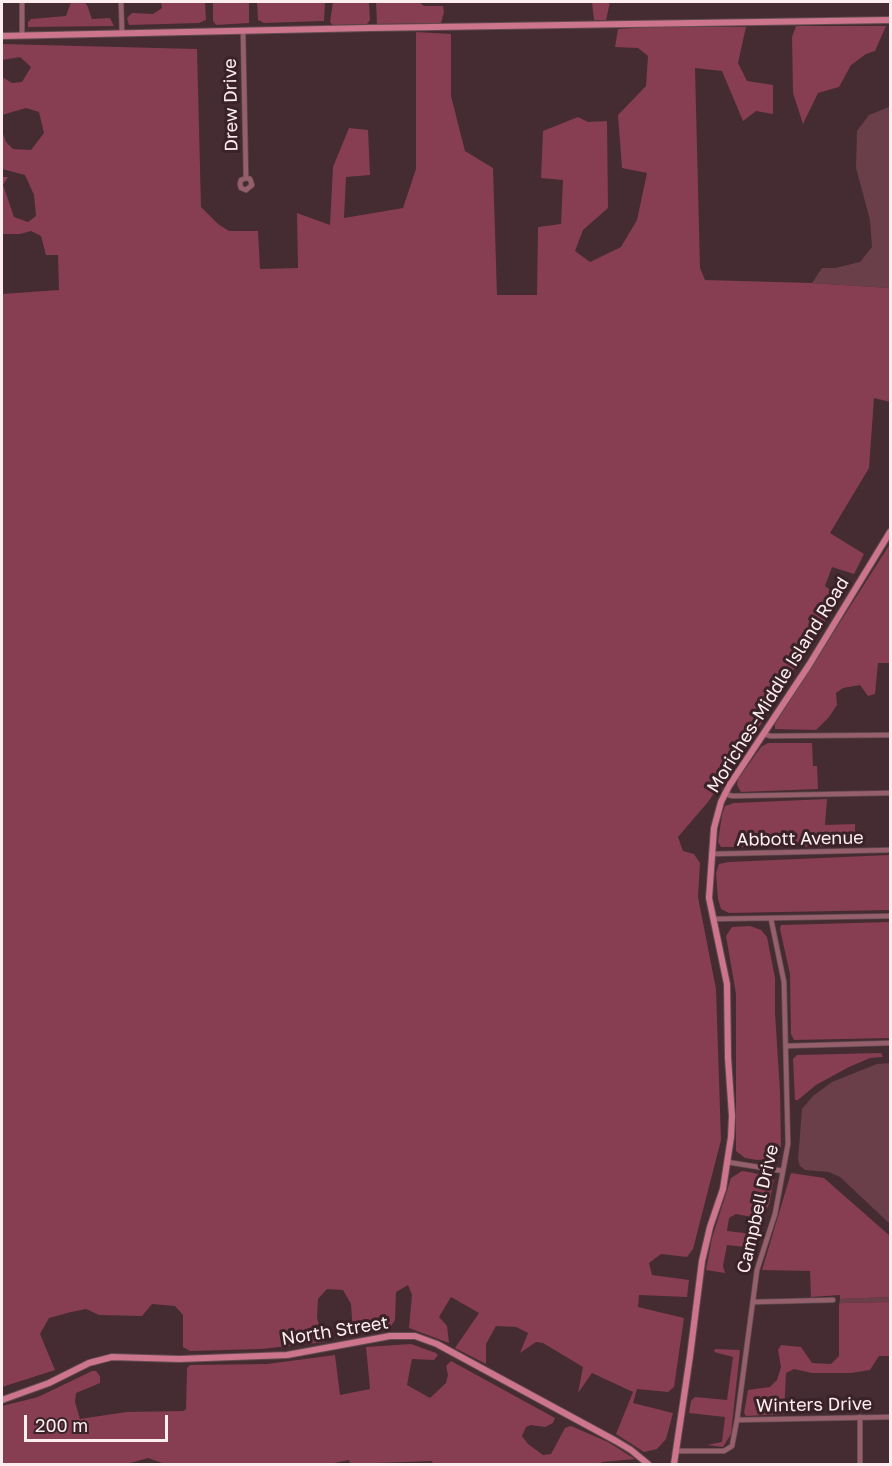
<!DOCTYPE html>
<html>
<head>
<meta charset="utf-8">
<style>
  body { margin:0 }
  #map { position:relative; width:892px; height:1466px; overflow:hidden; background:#442c32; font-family:"Golos Text",sans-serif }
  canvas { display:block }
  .frame { position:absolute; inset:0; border:3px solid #fdedf0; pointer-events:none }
  .scale { position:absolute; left:24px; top:1415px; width:144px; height:27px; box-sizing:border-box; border:3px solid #fdedf0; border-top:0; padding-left:8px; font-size:18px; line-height:21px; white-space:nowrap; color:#fdedf0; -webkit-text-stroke:4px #392228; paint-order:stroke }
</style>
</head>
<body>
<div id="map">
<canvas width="892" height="1466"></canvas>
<div class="frame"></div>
<div class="scale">200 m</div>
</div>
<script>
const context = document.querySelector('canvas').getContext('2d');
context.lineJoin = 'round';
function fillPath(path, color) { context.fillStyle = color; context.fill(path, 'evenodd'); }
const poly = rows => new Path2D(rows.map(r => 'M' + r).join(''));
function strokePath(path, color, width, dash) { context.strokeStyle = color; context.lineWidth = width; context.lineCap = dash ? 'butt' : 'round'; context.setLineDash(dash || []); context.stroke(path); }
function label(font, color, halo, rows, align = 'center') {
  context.font = font + ' "Golos Text",sans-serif'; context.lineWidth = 6; context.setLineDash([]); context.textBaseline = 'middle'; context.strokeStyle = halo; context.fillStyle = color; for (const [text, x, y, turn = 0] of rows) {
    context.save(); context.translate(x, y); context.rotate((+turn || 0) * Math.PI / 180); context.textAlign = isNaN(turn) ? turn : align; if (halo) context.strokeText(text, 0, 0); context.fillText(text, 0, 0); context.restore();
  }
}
fillPath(poly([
  [889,107,890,288,812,283,822,268,835,268,860,262,872,247,870,220,856,168,857,131,869,115],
  [890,1063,890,1224,840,1177,829,1172,805,1170,800,1166,798,1160,802,1109,813,1096,832,1082,877,1064],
  [890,1297,890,1302,842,1303,839,1305,840,1299]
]), '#6b3f4a');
fillPath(poly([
  [71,2,84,2,87,5,92,19,110,18,114,26,28,27,28,22,31,19,66,16],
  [161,2,205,2,206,20,199,23,129,25,127,18,132,13,153,14,162,8],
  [213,2,249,2,249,23,216,25,213,21],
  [257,2,325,2,324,21,264,23,258,20],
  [333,2,369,2,370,20,367,24,333,25,330,22],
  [376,2,419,2,424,6,443,6,444,12,441,23,377,24],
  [592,2,610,2,606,20,594,20],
  [796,26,886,26,875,51,866,54,851,65,839,87,818,93,803,124,793,93,792,37],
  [648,27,746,27,738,63,747,81,773,85,773,114,756,111,743,121,722,71,695,68,700,268,705,280,812,283,890,288,890,402,874,398,869,468,830,533,864,554,854,574,832,567,825,586,841,598,805,651,759,727,708,802,678,837,683,851,694,854,700,863,698,897,716,989,721,1140,693,1249,687,1257,661,1254,649,1263,652,1275,689,1280,687,1297,639,1295,638,1307,684,1318,674,1387,668,1392,637,1389,633,1403,673,1413,666,1439,657,1449,644,1452,616,1434,633,1392,592,1373,578,1393,583,1367,543,1343,536,1342,520,1353,528,1333,516,1327,496,1326,486,1344,486,1364,455,1348,479,1313,451,1297,439,1317,447,1326,449,1343,409,1328,412,1295,408,1285,396,1292,395,1320,389,1329,353,1333,351,1304,343,1290,327,1289,318,1299,317,1318,325,1342,261,1349,190,1351,183,1347,183,1315,175,1306,152,1304,142,1316,99,1315,86,1309,71,1312,49,1318,40,1334,55,1370,2,1387,2,294,59,290,58,255,46,255,41,236,31,231,20,234,3,234,2,231,2,177,8,177,3,185,14,217,28,222,36,216,34,195,25,175,2,169,2,131,6,142,13,149,31,150,44,133,39,112,26,108,2,115,2,77,12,83,22,82,31,67,20,57,2,60,2,44,197,49,201,207,218,224,229,231,258,231,260,269,298,268,297,213,330,225,333,167,349,128,368,130,370,175,346,177,344,218,403,208,416,169,416,32,451,34,451,96,465,151,493,168,497,295,537,295,538,227,561,224,563,180,541,178,543,131,578,117,588,122,607,121,608,208,583,230,575,251,590,262,621,247,637,220,647,173,622,168,618,115,646,86,648,56,638,48,615,47,618,29],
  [890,544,890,663,878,663,875,694,868,696,860,685,843,688,836,693,837,705,829,717,816,730,775,729,775,724],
  [768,743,812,743,813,766,817,766,818,789,741,792,737,785,738,779,761,747],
  [827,799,825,825,855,824,855,842,851,846,721,847,718,842,722,815,725,806,734,803],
  [890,855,890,910,729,913,721,909,718,899,716,873,719,864,728,862],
  [890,922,890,1038,794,1040,791,1034,790,974,780,929,781,925],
  [750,926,761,930,767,937,775,978,775,1013,780,1091,781,1146,779,1151,769,1159,757,1160,745,1158,736,1151,736,994,726,936,732,927],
  [881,1053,883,1057,870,1058,849,1067,816,1085,798,1100,795,1100,793,1059,797,1055],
  [742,1171,754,1173,774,1180,769,1204,762,1219,736,1214,729,1218,727,1231,761,1235,755,1248,727,1245,723,1266,725,1273,706,1270,712,1238,731,1178],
  [791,1173,824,1178,890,1236,890,1297,840,1299,840,1295,811,1297,810,1271,762,1270],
  [890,1302,890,1356,879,1356,870,1370,851,1373,812,1373,794,1369,786,1373,784,1414,746,1416,744,1413,748,1390,770,1387,777,1380,781,1367,778,1350,781,1345,801,1347,812,1363,831,1364,839,1356,839,1305,841,1303],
  [411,1344,436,1353,438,1355,434,1360,412,1359,407,1385,430,1398,446,1383,448,1375,446,1366,451,1361,555,1418,553,1423,545,1427,531,1425,526,1427,522,1436,528,1444,543,1455,551,1454,565,1428,571,1426,608,1442,635,1459,602,1462,601,1464,454,1463,453,1464,433,1464,432,1461,350,1464,349,1460,334,1463,333,1464,165,1464,148,1458,127,1464,2,1464,2,1406,38,1397,92,1371,96,1371,100,1376,100,1383,76,1393,75,1402,80,1419,126,1412,183,1411,186,1409,187,1368,190,1365,267,1364,335,1355,340,1395,370,1389,366,1347],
  [715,1349,740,1350,731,1434,723,1447,707,1445,722,1442,725,1417,689,1413,691,1401,695,1397,727,1400,733,1357,714,1352]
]), '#873d52');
const street = poly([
  [22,2,22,36],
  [121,2,122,33],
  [243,31,246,178,250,179,252,185,246,190,241,188,240,184,241,180,246,178],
  [763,734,771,736,890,735],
  [724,794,733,796,890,793],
  [711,854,890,850],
  [713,919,890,916],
  [786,1046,890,1043],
  [727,1162,783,1171],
  [753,1302,833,1300],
  [860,1417,860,1464],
  [737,1420,890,1417],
  [675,1451,724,1451,732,1446,737,1420,757,1270,775,1214,783,1171,788,1144,784,982,771,919]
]);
const secondary = poly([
  [2,36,369,28,890,20],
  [2,1400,49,1383,89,1363,112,1357,179,1359,287,1355,390,1336,415,1336,437,1344,616,1441,631,1450,648,1464],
  [674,1464,690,1356,702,1261,710,1227,723,1189,731,1137,732,1116,728,1058,727,984,709,898,714,828,721,802,729,786,809,665,890,532]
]);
strokePath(street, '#624b50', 6);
strokePath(secondary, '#624b50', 8);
strokePath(street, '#965f6c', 4.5);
strokePath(secondary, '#cc758c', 6);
label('18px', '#fdedf0', '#392228', [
  ["Drew Drive",231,105,-91],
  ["Moriches-Middle Island Road",778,685,-58],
  ["Abbott Avenue",800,839,-1],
  ["Campbell Drive",758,1209,-77],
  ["North Street",335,1331,-9],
  ["Winters Drive",814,1405,-1]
]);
</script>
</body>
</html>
